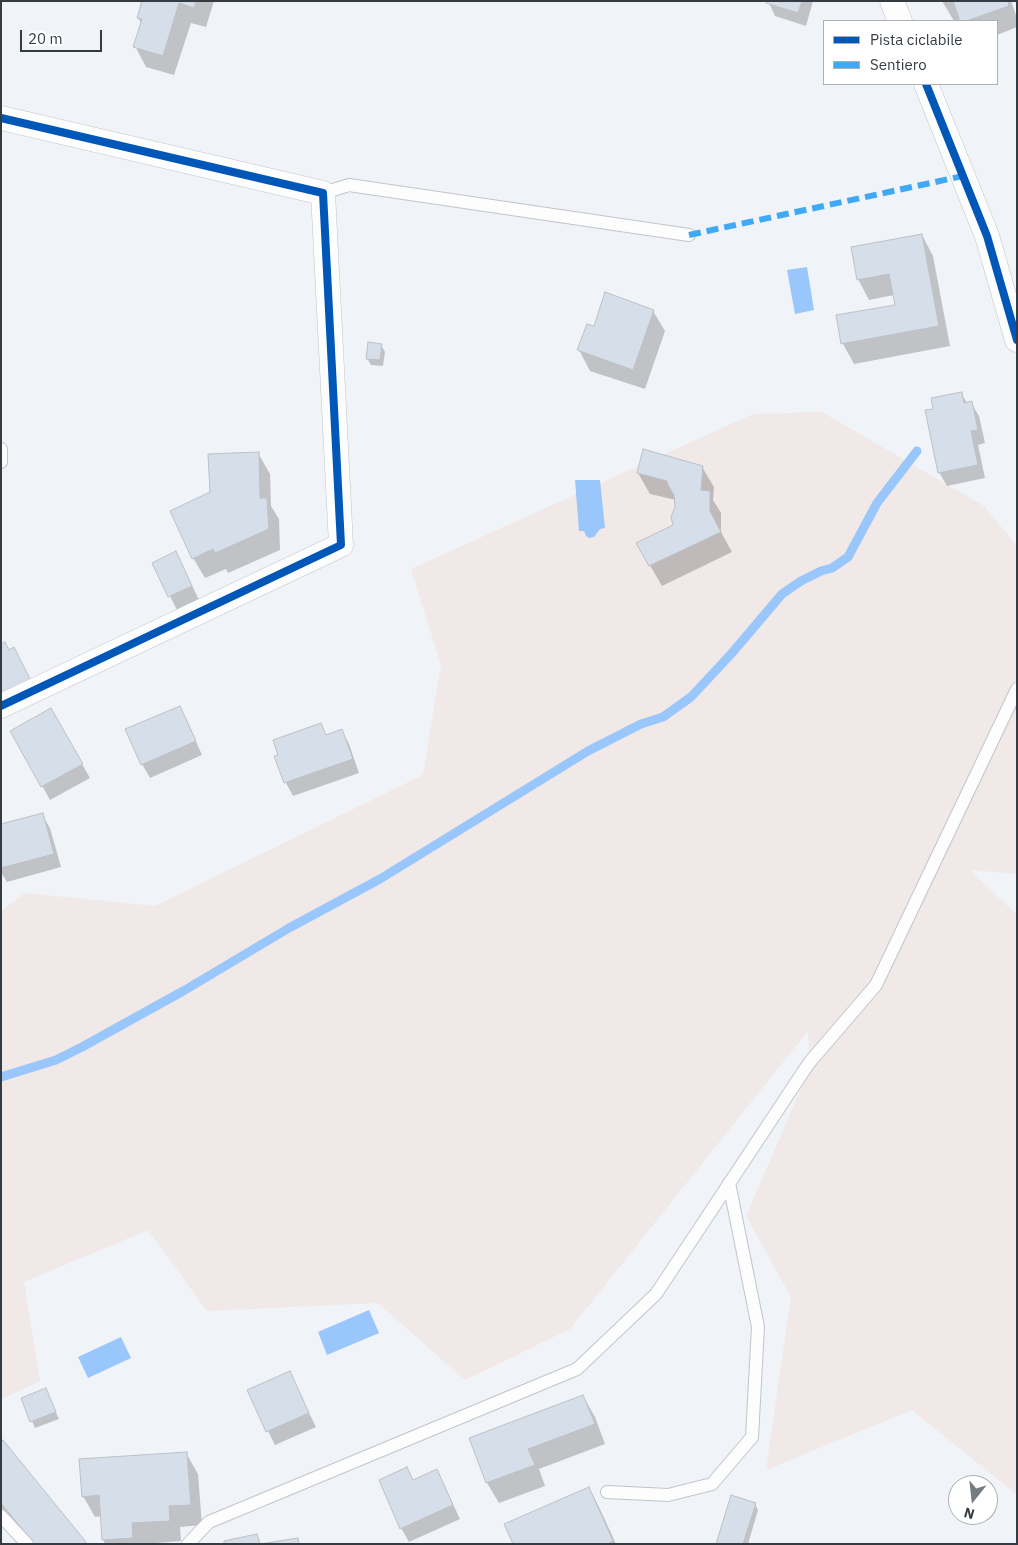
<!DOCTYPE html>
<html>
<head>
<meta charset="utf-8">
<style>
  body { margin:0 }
  #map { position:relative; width:1018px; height:1545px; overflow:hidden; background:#f0f3f8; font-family:"IBM Plex Sans",sans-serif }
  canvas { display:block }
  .frame { position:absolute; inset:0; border:2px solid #343b43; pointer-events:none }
  .legend { position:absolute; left:823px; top:20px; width:175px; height:65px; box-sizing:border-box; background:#fff; border:1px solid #aeb1b4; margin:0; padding:6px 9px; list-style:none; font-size:15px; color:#343b43 }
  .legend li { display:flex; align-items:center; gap:10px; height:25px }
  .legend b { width:25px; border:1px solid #aeb1b4 }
  .north { position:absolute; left:948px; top:1475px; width:50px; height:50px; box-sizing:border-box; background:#fff; border:1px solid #aeb1b4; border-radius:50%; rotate:196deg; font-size:14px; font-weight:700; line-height:20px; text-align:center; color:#343b43 }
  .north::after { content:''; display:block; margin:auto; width:18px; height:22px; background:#767b82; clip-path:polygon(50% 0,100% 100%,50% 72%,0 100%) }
  .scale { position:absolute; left:20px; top:30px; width:82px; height:22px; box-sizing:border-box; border:2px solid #343b43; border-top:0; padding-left:6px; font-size:15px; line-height:18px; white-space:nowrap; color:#343b43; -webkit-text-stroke:4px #fff; paint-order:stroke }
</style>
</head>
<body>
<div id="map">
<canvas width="1018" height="1545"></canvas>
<div class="frame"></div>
<ul class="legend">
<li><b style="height:6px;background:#0057b8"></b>Pista ciclabile</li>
<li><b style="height:6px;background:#3fa9f5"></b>Sentiero</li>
</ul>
<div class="north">N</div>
<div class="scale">20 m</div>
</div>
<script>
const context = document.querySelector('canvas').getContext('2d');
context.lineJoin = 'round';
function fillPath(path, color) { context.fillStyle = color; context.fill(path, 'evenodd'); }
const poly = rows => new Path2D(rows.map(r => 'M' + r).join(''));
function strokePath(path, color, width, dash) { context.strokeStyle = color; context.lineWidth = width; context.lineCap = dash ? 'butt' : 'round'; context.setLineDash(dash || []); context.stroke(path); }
fillPath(poly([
  [822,412,984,506,1017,546,1017,874,970,870,1017,915,1017,1495,912,1410,766,1470,791,1297,746,1216,810,1068,808,1031,570,1329,465,1380,378,1303,207,1311,148,1230,24,1282,40,1381,1,1400,1,911,25,893,155,906,423,775,441,665,411,569,753,414]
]), '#f1e8e8');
fillPath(poly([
  [807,267,814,310,795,314,787,270],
  [575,480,600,480,605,528,600,529,594,537,589,538,586,536,584,531,579,531],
  [369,1310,379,1333,327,1355,318,1332],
  [121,1337,131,1358,88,1378,78,1357]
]), '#99c7fc');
fillPath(poly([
  [140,1,214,1,206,27,191,23,174,75,146,67,135,46,142,24,138,18,141,4],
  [768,1,813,1,806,26,775,16],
  [942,1,1011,1,1017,18,1017,27,997,35,997,21,961,21,960,19,954,21],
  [922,235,933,256,950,346,854,364,843,344,837,316,897,306,894,295,869,300,858,279],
  [653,311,665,331,645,389,590,371,579,350],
  [381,345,385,352,383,366,371,365,367,358],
  [961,393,967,403,971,403,979,416,985,443,978,445,985,478,947,486,939,472,934,410],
  [258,453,270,474,271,506,279,519,280,550,228,573,226,569,205,578,193,558,211,493],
  [702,467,714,487,713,500,721,513,721,532,732,552,662,586,637,543,674,525,676,500,650,494,638,473],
  [153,563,183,567,199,600,177,610],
  [180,707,187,721,202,755,150,778,142,764],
  [51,710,90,778,50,800,12,731],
  [321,725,327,736,342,731,349,744,359,773,293,796,286,783,276,757],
  [42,815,50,828,61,867,7,882,1,872,1,826],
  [289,1372,316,1427,275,1445,248,1391],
  [46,1390,59,1419,35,1428,22,1399],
  [583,1396,595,1417,605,1444,539,1469,545,1486,499,1503,487,1483,471,1438],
  [3,1442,85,1544,31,1544,1,1507,1,1443],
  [186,1453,198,1474,202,1525,180,1527,181,1541,143,1544,105,1544,103,1539,101,1516,95,1517,83,1496],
  [407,1469,413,1481,437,1470,460,1519,409,1542,401,1528],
  [589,1488,600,1509,616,1544,514,1544],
  [755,1504,758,1510,748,1544,718,1544]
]), '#0003');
strokePath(poly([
  [1,1077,56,1060,82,1047,185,990,289,928,380,879,588,751,641,724,663,717,691,697,732,653,782,594,801,581,821,571,832,568,848,557,877,503,917,451]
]), '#99c7fc', 9);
const building = poly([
  [142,1,196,1,194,8,179,3,163,56,133,47,142,19,137,18,142,1],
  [767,1,802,1,798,13,766,3,767,1],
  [953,1,1008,1,1009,6,966,21,960,21,953,1],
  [922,234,939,326,841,344,836,315,895,305,889,274,857,280,851,247,922,234],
  [605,292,654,310,633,370,577,350,587,324,594,326,605,292],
  [368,342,382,344,380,360,366,359,368,342],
  [962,392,964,403,972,401,978,430,971,431,978,465,938,473,925,410,933,409,931,398,962,392],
  [643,449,703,466,701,490,710,491,710,511,721,532,649,566,636,543,673,525,671,517,675,507,674,495,668,485,667,481,637,473,643,449],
  [259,452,260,498,267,498,269,529,215,553,213,549,192,559,170,511,210,492,208,454,259,452],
  [176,551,192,586,168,597,152,563,176,551],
  [5,642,9,650,14,647,33,685,1,696,1,644,5,642],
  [180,706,196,741,141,765,125,729,180,706],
  [51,708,83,764,41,787,10,731,51,708],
  [321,723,326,735,342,729,353,759,284,783,274,756,278,755,273,740,321,723],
  [43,813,54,854,1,868,1,824,43,813],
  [290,1371,309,1413,266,1432,247,1390,290,1371],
  [46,1388,56,1412,30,1422,21,1398,46,1388],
  [583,1395,595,1424,528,1449,535,1465,486,1483,469,1438,583,1395],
  [3,1440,86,1542,83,1544,34,1544,1,1503,1,1442,3,1440],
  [187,1452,191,1505,169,1506,170,1521,132,1523,133,1538,102,1540,99,1495,82,1497,79,1459,187,1452],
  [407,1467,413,1480,437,1469,453,1505,400,1529,379,1480,407,1467],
  [589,1487,613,1541,607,1544,513,1544,504,1524,589,1487],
  [731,1495,756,1503,743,1544,716,1544,731,1495],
  [257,1534,260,1544,224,1544,224,1541,257,1534],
  [298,1538,299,1544,260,1544,298,1538]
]);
fillPath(building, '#d6dfe9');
strokePath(building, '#bcc0c6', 1);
const service = poly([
  [323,193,349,185,689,235],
  [1,449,1,462],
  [607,1492,668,1495,712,1484,752,1437,758,1327,729,1183],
  [1,1516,27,1544],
  [188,1544,209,1522,577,1369,656,1294,809,1063,876,985,1017,689]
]);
const minor = poly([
  [892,1,900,21],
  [926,84,987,236,1017,340],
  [1,118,323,193,341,545,1,706]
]);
strokePath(service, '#c1c5cb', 14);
strokePath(minor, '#c1c5cb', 25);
strokePath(service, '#fdfdfe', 12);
strokePath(minor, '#fdfdfe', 24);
strokePath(poly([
  [689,235,963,176]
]), '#3fa9f5', 6, [12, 6]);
strokePath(poly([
  [926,84,987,236,1017,340],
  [1,118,323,193,341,545,1,706]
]), '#0057b8', 8);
</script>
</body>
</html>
